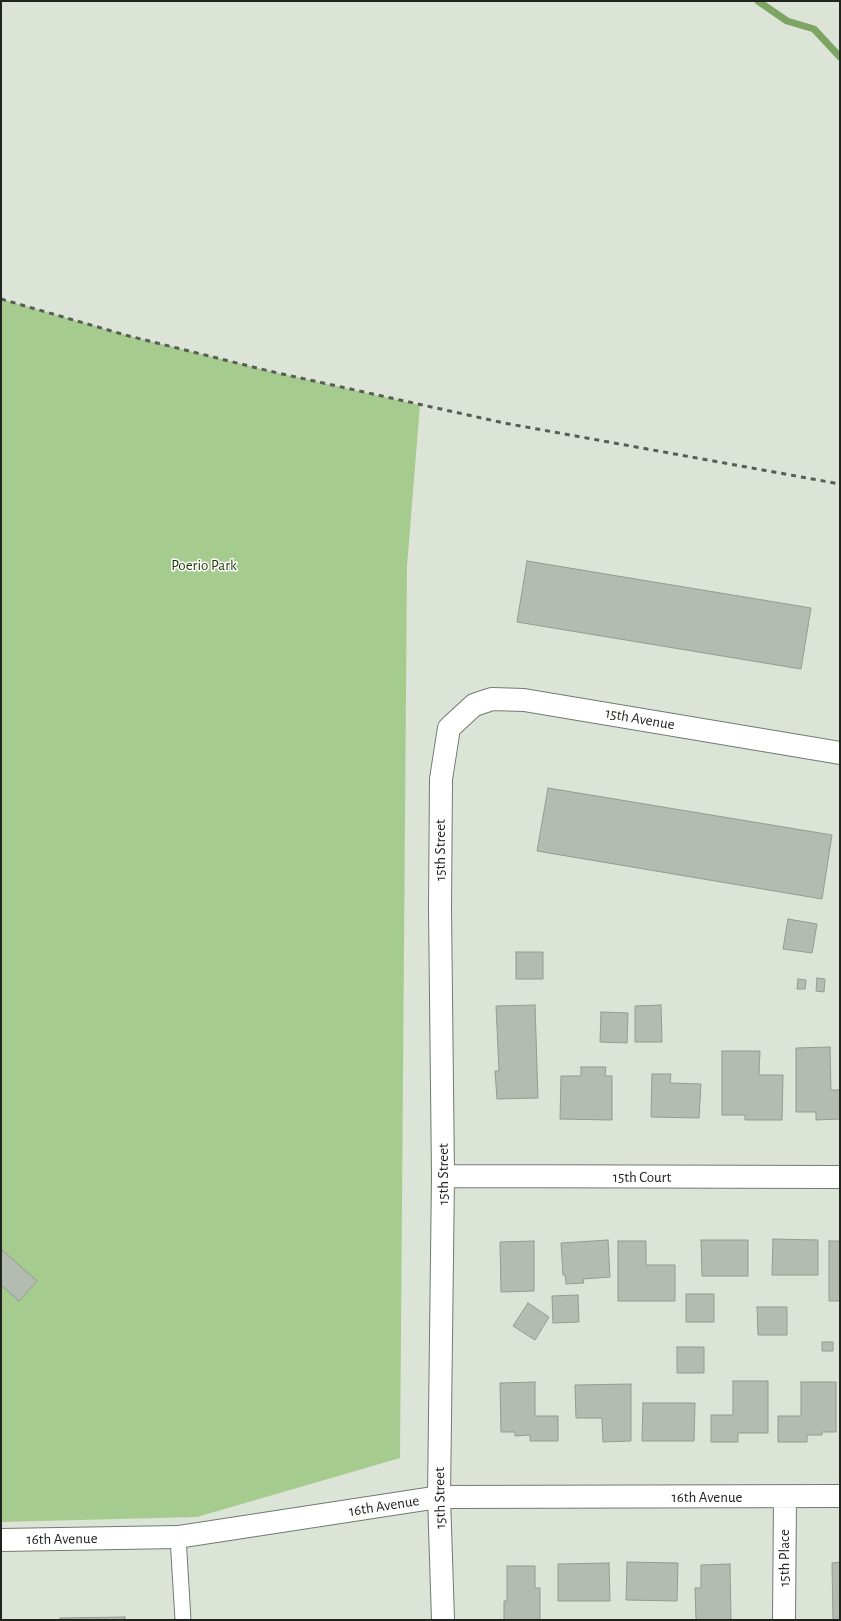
<!DOCTYPE html>
<html>
<head>
<meta charset="utf-8">
<style>
  body { margin:0 }
  #map { position:relative; width:841px; height:1621px; overflow:hidden; background:#dce4d8; font-family:"Alegreya Sans",sans-serif }
  canvas { display:block }
  .frame { position:absolute; inset:0; border:2px solid #21231f; pointer-events:none }
</style>
</head>
<body>
<div id="map">
<canvas width="841" height="1621"></canvas>
<div class="frame"></div>
</div>
<script>
const context = document.querySelector('canvas').getContext('2d');
context.lineJoin = 'round';
function fillPath(path, color) { context.fillStyle = color; context.fill(path, 'evenodd'); }
const poly = rows => new Path2D(rows.map(r => 'M' + r).join(''));
function strokePath(path, color, width, dash) { context.strokeStyle = color; context.lineWidth = width; context.lineCap = dash ? 'butt' : 'round'; context.setLineDash(dash || []); context.stroke(path); }
function label(font, color, halo, rows, align = 'center') {
  context.font = font + ' "Alegreya Sans",sans-serif'; context.lineWidth = 3; context.setLineDash([]); context.textBaseline = 'middle'; context.strokeStyle = halo; context.fillStyle = color; for (const [text, x, y, turn = 0] of rows) {
    context.save(); context.translate(x, y); context.rotate((+turn || 0) * Math.PI / 180); context.textAlign = isNaN(turn) ? turn : align; if (halo) context.strokeText(text, 0, 0); context.fillText(text, 0, 0); context.restore();
  }
}
fillPath(poly([
  [1,299,129,336,269,371,420,405,407,566,400,1458,197,1517,1,1522]
]), '#a6cb8e');
strokePath(poly([
  [758,1,787,21,814,29,840,57]
]), '#7da462', 7);
const building = poly([
  [527,561,811,608,801,669,517,622,527,561],
  [548,788,832,835,822,899,537,851,548,788],
  [788,919,817,924,812,953,783,949,788,919],
  [516,952,543,952,543,979,516,979,516,952],
  [817,978,825,979,824,992,816,991,817,978],
  [798,979,806,980,805,989,797,989,798,979],
  [535,1005,538,1098,497,1099,495,1071,499,1071,496,1006,535,1005],
  [661,1005,662,1042,635,1042,635,1006,661,1005],
  [601,1012,628,1013,627,1043,600,1042,601,1012],
  [830,1047,831,1090,840,1090,840,1119,816,1120,816,1112,796,1112,796,1048,830,1047],
  [722,1051,760,1051,759,1075,783,1075,782,1120,745,1120,745,1115,722,1115,722,1051],
  [581,1067,606,1067,605,1076,612,1076,612,1120,560,1119,561,1076,581,1076,581,1067],
  [652,1074,671,1074,670,1083,701,1084,699,1118,651,1117,652,1074],
  [773,1239,818,1240,818,1275,772,1275,773,1239],
  [608,1240,610,1277,583,1279,584,1283,566,1284,565,1275,563,1275,561,1243,608,1240],
  [701,1240,748,1240,748,1276,702,1276,701,1240],
  [534,1241,534,1291,501,1292,500,1242,534,1241],
  [618,1241,646,1241,646,1265,675,1265,675,1301,618,1301,618,1241],
  [829,1241,840,1241,840,1301,829,1301,829,1241],
  [1,1249,37,1281,19,1301,1,1285,1,1249],
  [686,1294,714,1294,714,1322,686,1322,686,1294],
  [578,1295,579,1322,553,1323,552,1296,578,1295],
  [528,1303,549,1317,535,1340,513,1326,528,1303],
  [757,1307,787,1307,787,1335,758,1335,757,1307],
  [822,1342,833,1342,833,1351,822,1351,822,1342],
  [677,1347,704,1347,704,1373,677,1373,677,1347],
  [733,1381,768,1381,768,1433,738,1433,738,1442,711,1442,711,1415,733,1415,733,1381],
  [535,1382,535,1416,558,1416,558,1441,530,1441,530,1435,515,1436,515,1432,501,1432,500,1383,535,1382],
  [801,1382,836,1382,836,1432,822,1432,822,1435,807,1435,807,1442,778,1442,778,1416,801,1416,801,1382],
  [631,1384,631,1441,603,1442,602,1418,576,1418,575,1385,631,1384],
  [643,1403,695,1403,694,1441,642,1441,643,1403],
  [627,1562,678,1563,677,1601,626,1600,627,1562],
  [840,1562,840,1620,833,1620,832,1563,840,1562],
  [609,1563,610,1601,558,1601,558,1564,609,1563],
  [730,1564,731,1620,696,1620,695,1588,701,1588,701,1565,730,1564],
  [507,1566,535,1566,535,1588,540,1588,540,1620,504,1620,504,1601,507,1601,507,1566],
  [125,1617,125,1620,60,1620,60,1618,125,1617]
]);
fillPath(building, '#b4bbb0');
strokePath(building, '#949b90', 1);
const service = poly([
  [178,1537,183,1620]
]);
const minor = poly([
  [443,1176,840,1177],
  [1,1540,178,1537,439,1497,840,1496],
  [443,1620,439,1497,443,1176,440,908,441,779,449,728,474,705,492,699,524,700,840,753],
  [784,1620,785,1497]
]);
strokePath(service, '#737a6f', 17);
strokePath(minor, '#737a6f', 24);
strokePath(service, '#fff', 15);
strokePath(minor, '#fff', 22);
strokePath(poly([
  [1,299,129,336,269,371,504,423,840,484]
]), '#585c55', 3, [5, 5]);
label('15px', '#1d3705', '#fff', [
  ["Poerio Park",204,565]
]);
label('15px', '#21231f', '#fff', [
  ["15th Avenue",640,719,10],
  ["15th Street",440,850,-90],
  ["15th Street",443,1174,-90],
  ["15th Court",642,1177],
  ["16th Avenue",707,1497],
  ["15th Street",440,1498,-91],
  ["16th Avenue",384,1506,-9],
  ["16th Avenue",62,1539,-1],
  ["15th Place",784,1558,-90]
]);
</script>
</body>
</html>
